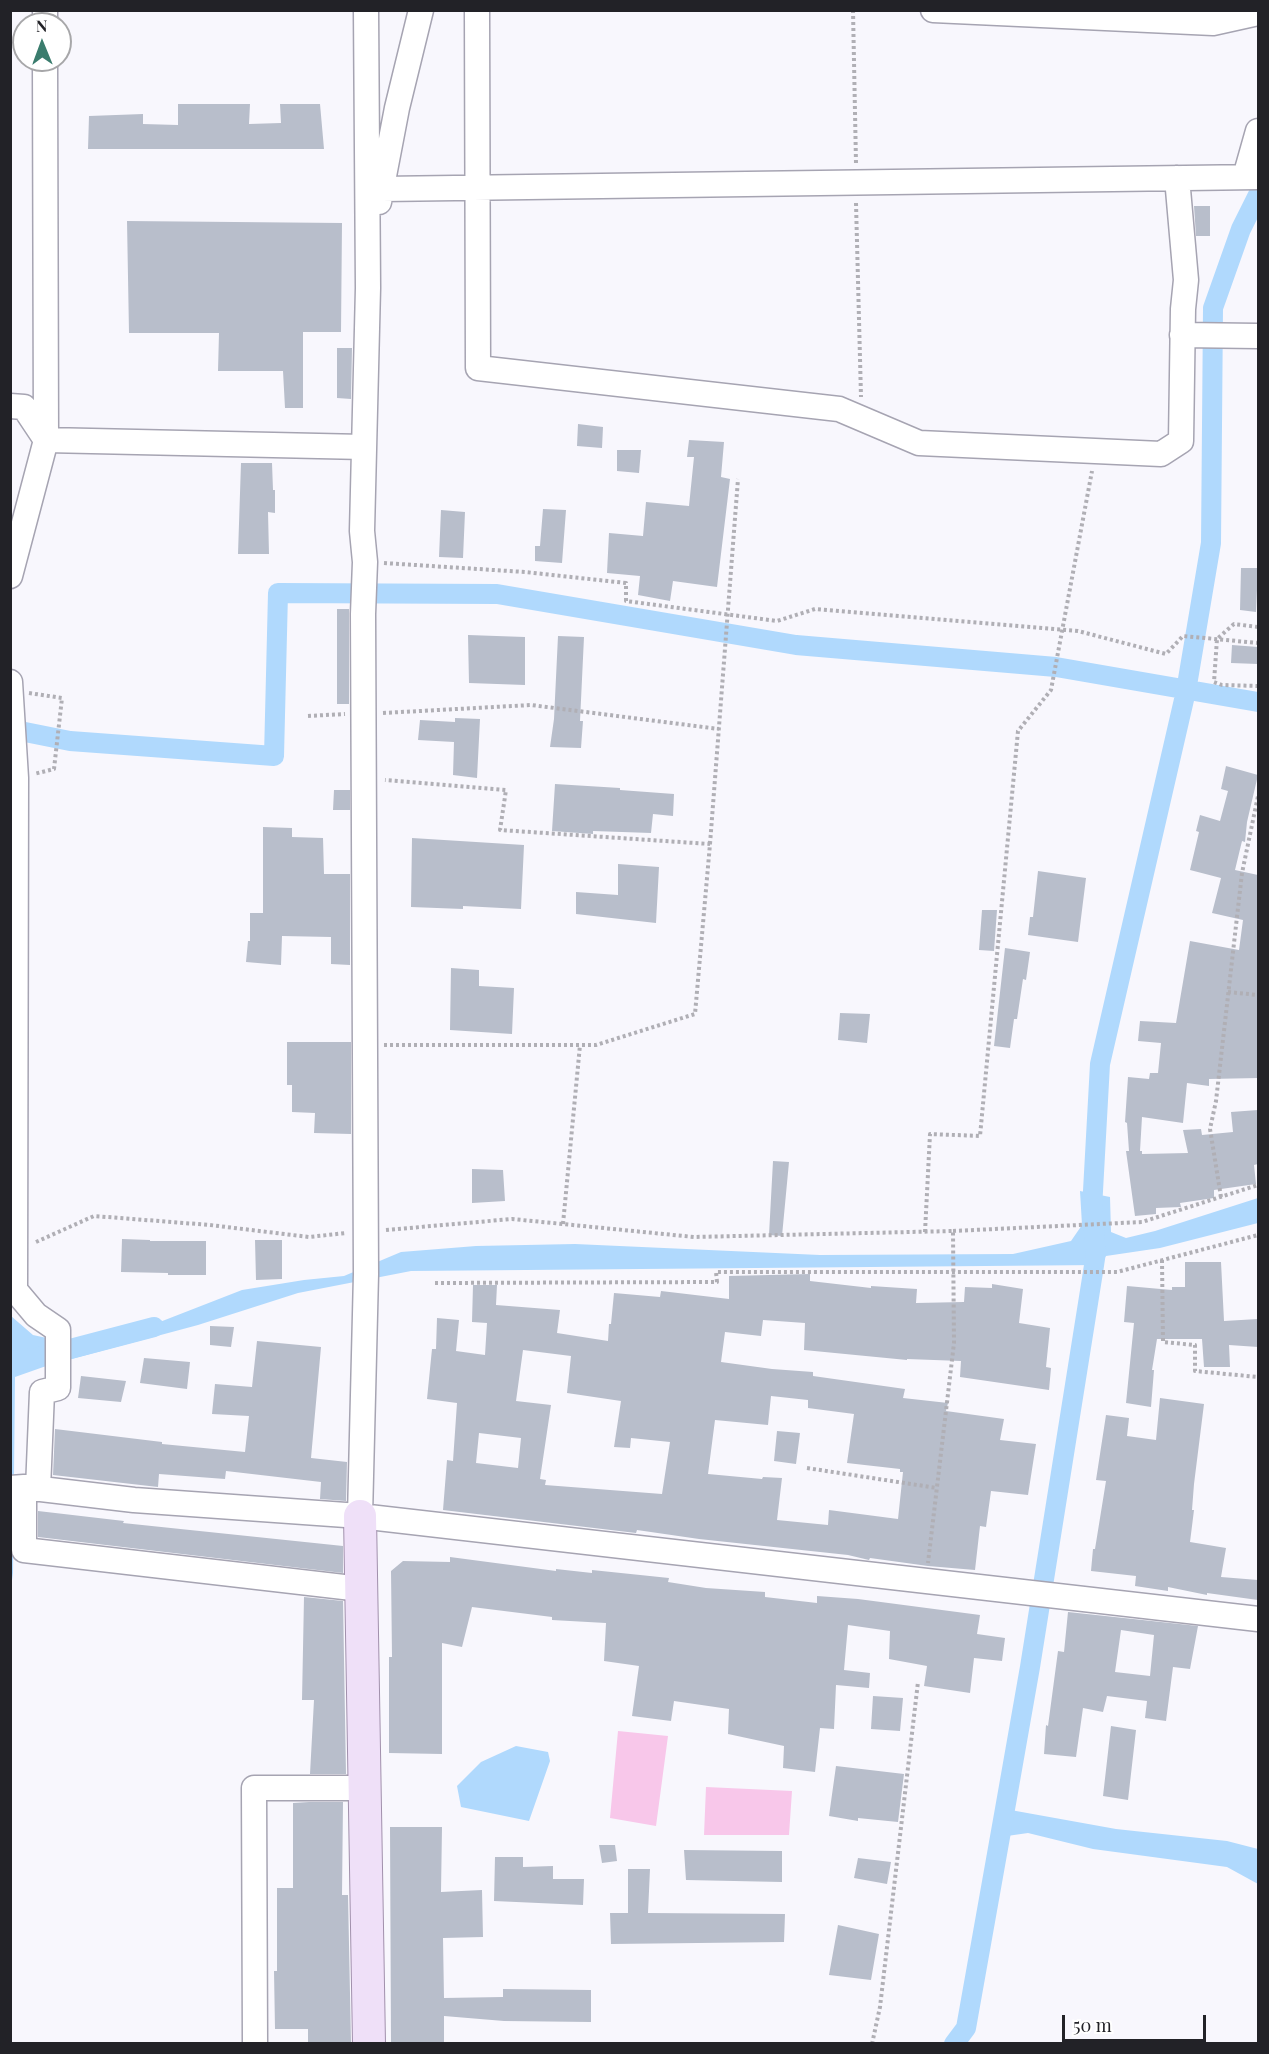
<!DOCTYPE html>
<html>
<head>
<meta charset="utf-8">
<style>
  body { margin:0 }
  #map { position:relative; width:1269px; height:2054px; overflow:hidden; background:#f8f7fd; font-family:"Playfair Display",serif }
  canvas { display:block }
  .frame { position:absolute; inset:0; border:12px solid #222227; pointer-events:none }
  .north { position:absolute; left:12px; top:12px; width:60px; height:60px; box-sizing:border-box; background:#fff; border:2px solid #a7a7a9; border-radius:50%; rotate:359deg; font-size:16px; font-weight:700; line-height:24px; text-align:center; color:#222227 }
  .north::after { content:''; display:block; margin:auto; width:21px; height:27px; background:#3a7c6d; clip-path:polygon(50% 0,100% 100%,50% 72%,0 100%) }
  .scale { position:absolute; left:1062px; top:2015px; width:144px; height:27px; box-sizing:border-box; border:3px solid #222227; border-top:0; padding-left:8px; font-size:18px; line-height:21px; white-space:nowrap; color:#222227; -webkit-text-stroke:4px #fff; paint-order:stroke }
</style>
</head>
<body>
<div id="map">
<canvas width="1269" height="2054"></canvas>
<div class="frame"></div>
<div class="north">N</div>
<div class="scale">50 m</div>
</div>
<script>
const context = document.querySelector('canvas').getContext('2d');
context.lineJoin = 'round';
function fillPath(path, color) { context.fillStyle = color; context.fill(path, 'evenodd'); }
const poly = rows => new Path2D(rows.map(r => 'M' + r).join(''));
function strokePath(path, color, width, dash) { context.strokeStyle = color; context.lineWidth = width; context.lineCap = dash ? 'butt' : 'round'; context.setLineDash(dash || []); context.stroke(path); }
fillPath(poly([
  [618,1731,668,1736,656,1826,610,1818],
  [706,1787,792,1791,789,1835,704,1835]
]), '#f8c7ea');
fillPath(poly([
  [1080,1191,1110,1197,1111,1232,1126,1238,1155,1231,1258,1198,1258,1223,1160,1248,1106,1256,1100,1265,411,1271,298,1293,198,1325,49,1365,15,1377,13,1573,11,1588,11,1316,33,1335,93,1348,242,1290,304,1280,344,1276,401,1252,476,1246,575,1244,820,1255,1013,1254,1071,1241,1082,1225],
  [516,1746,548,1752,550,1761,529,1821,461,1807,457,1786,481,1762],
  [1005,1809,1116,1829,1227,1841,1258,1849,1258,1884,1227,1867,1093,1849,1028,1833,1000,1837]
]), '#b0d9fd');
strokePath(poly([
  [10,729,70,741,274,756,278,593,497,594,796,645,1056,667,1258,702],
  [10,1361,36,1358,154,1327],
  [954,2044,966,2028,1005,1809,1030,1667,1093,1272,1096,1252,1092,1209,1100,1064,1186,691,1211,543,1213,308,1241,229,1258,195]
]), '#b0d9fd', 20);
fillPath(poly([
  [178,104,250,104,249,124,281,123,280,104,320,104,324,149,88,149,89,116,143,114,143,124,178,125],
  [1194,206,1210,206,1210,236,1196,236],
  [127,221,342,223,341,332,303,332,303,408,285,408,283,371,218,371,219,333,129,333],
  [337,348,352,348,351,399,337,398],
  [578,424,603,427,602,448,577,446],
  [689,440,724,442,721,477,730,479,717,587,673,581,670,601,638,595,640,576,607,573,609,533,643,536,646,502,689,506,694,457,687,457],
  [617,450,641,450,639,473,617,471],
  [241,463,272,463,273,490,275,490,275,513,268,512,269,554,238,554],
  [543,509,566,510,562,563,535,561,535,546,540,546],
  [441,510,465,512,463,558,439,557],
  [1241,568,1258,568,1256,612,1240,610],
  [337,609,349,609,349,704,337,704],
  [468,635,525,637,525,685,469,683],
  [558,636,584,637,580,721,583,721,581,748,550,747,554,719],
  [1232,645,1258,647,1258,664,1231,663],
  [455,718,480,719,477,778,453,775,454,742,418,740,420,720,455,722],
  [1226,766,1258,775,1247,822,1245,842,1242,841,1235,870,1258,875,1258,1078,1209,1079,1209,1086,1187,1083,1183,1123,1142,1117,1140,1151,1142,1151,1142,1154,1188,1153,1183,1130,1201,1129,1202,1135,1233,1132,1231,1112,1258,1110,1258,1164,1254,1165,1256,1184,1214,1190,1214,1198,1180,1203,1181,1207,1156,1208,1156,1214,1135,1216,1126,1151,1129,1151,1127,1123,1125,1122,1128,1077,1149,1079,1150,1073,1158,1073,1161,1043,1138,1041,1140,1021,1176,1023,1190,941,1239,950,1243,920,1212,913,1221,878,1190,870,1199,832,1196,831,1200,815,1220,821,1228,791,1221,789],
  [555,784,620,788,620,790,674,794,673,816,653,814,651,833,593,831,593,834,552,831],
  [334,790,350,790,350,810,333,810],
  [263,827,292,828,292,837,323,838,324,874,350,874,350,965,331,964,331,937,282,936,281,965,246,962,248,941,250,941,250,913,263,913],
  [412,838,524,845,521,909,463,906,463,909,411,907],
  [618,864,659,867,656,923,576,914,576,892,618,895],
  [1038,871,1086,878,1078,942,1028,935,1030,917,1033,917],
  [982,910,997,910,994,951,979,950],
  [1005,948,1030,952,1026,980,1023,979,1017,1019,1014,1019,1010,1048,994,1046],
  [451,968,479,970,479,986,514,988,512,1034,450,1030],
  [840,1013,870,1014,867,1043,838,1040],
  [287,1042,351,1042,351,1134,314,1133,315,1113,292,1112,292,1085,287,1085],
  [773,1161,789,1162,782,1236,769,1235],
  [472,1169,503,1170,505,1201,472,1203],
  [122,1239,150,1240,150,1241,206,1241,206,1275,168,1275,168,1273,121,1272],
  [255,1240,282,1240,282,1279,256,1280],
  [1185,1262,1221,1262,1224,1321,1258,1319,1258,1347,1229,1345,1230,1367,1204,1367,1202,1339,1157,1339,1152,1370,1154,1370,1151,1407,1126,1403,1134,1323,1124,1322,1127,1286,1172,1290,1172,1287,1185,1287],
  [810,1274,810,1281,871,1288,871,1286,917,1289,916,1303,964,1302,965,1287,992,1288,992,1284,1023,1289,1019,1323,1050,1328,1046,1367,1051,1368,1049,1390,960,1377,961,1361,907,1359,907,1360,804,1350,805,1323,763,1320,761,1336,725,1332,721,1362,772,1369,813,1372,813,1376,905,1389,903,1398,948,1403,946,1411,1004,1419,1000,1440,1036,1444,1028,1495,991,1491,986,1527,980,1526,975,1570,928,1566,870,1558,869,1560,848,1555,699,1539,637,1530,636,1533,443,1510,447,1460,453,1461,457,1403,427,1399,432,1349,436,1349,437,1318,459,1320,456,1351,485,1355,487,1323,472,1322,473,1285,497,1285,496,1305,560,1310,557,1333,608,1341,609,1324,611,1324,614,1293,660,1297,661,1291,729,1299,729,1276],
  [523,1350,571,1356,567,1393,621,1401,614,1447,630,1448,631,1438,670,1442,662,1494,545,1485,546,1480,540,1479,551,1405,516,1401],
  [771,1396,808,1400,808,1408,854,1414,847,1463,900,1469,900,1472,903,1472,898,1519,829,1510,828,1525,777,1520,782,1478,763,1477,762,1479,708,1474,715,1420,768,1425],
  [479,1433,521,1438,518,1468,476,1463],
  [210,1326,234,1327,231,1347,210,1345],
  [257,1341,321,1347,311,1458,347,1462,346,1501,320,1499,321,1482,226,1471,225,1479,159,1474,158,1487,53,1475,55,1429,162,1442,162,1444,245,1452,249,1416,212,1414,215,1384,252,1387],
  [144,1358,190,1362,187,1389,140,1383],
  [81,1376,126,1381,121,1402,78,1398],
  [1160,1398,1204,1404,1194,1484,1192,1510,1194,1510,1190,1542,1226,1548,1221,1577,1258,1580,1258,1600,1207,1593,1207,1595,1168,1587,1168,1591,1135,1586,1136,1576,1091,1571,1093,1549,1095,1549,1106,1481,1096,1480,1106,1415,1129,1418,1127,1436,1156,1440],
  [777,1431,800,1433,796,1464,774,1461],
  [38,1511,124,1521,123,1523,343,1546,343,1573,38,1537],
  [450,1557,556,1571,556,1569,592,1573,592,1570,669,1578,668,1582,706,1588,765,1592,765,1597,817,1603,817,1596,858,1599,980,1615,977,1634,1005,1638,1002,1661,974,1658,970,1693,924,1686,927,1666,889,1659,890,1631,848,1625,844,1670,870,1673,869,1688,836,1685,834,1729,820,1728,815,1772,783,1768,784,1746,728,1734,729,1709,674,1701,671,1721,632,1716,639,1666,604,1661,606,1623,552,1620,552,1617,472,1607,462,1647,442,1643,442,1754,389,1753,389,1657,392,1657,391,1571,403,1561,450,1562],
  [304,1597,343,1601,346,1774,310,1774,314,1700,302,1700],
  [1068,1612,1198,1626,1190,1669,1173,1667,1166,1721,1145,1718,1147,1701,1107,1696,1103,1712,1083,1708,1076,1757,1044,1754,1046,1725,1048,1726,1058,1651,1064,1652],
  [1121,1630,1154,1635,1150,1676,1115,1672],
  [873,1696,903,1698,900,1731,871,1729],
  [1111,1726,1136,1730,1128,1800,1103,1796],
  [836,1766,904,1774,898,1822,858,1818,858,1821,829,1816],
  [309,1802,343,1802,342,1895,348,1895,351,2043,308,2043,308,2029,275,2029,274,1971,277,1971,277,1888,293,1888,293,1803],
  [390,1827,442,1827,441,1892,482,1890,483,1937,443,1938,444,1998,503,1997,503,1989,591,1990,591,2022,504,2021,444,2016,444,2042,391,2043],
  [599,1845,615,1845,617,1861,602,1863],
  [684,1850,782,1851,782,1882,686,1880],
  [495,1857,523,1857,523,1867,553,1866,553,1879,584,1879,583,1905,494,1901],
  [858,1858,891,1862,887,1884,854,1878],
  [628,1869,650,1869,648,1913,785,1914,784,1942,611,1944,610,1913,628,1913],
  [838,1925,879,1934,871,1980,829,1975]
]), '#b8becb');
const minor = poly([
  [477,10,478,368,839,409,919,443,1161,454,1181,441,1183,309,1186,280,1177,178],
  [933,10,1213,23,1258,13],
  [45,24,45,10],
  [1245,177,1258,131],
  [382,189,1258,177],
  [379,202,397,108,421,10],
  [1182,335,1258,336],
  [10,406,24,407,46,440,364,447],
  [10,576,46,440,45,60],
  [10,682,16,778,15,1290,36,1315,58,1330,58,1388,42,1392,38,1489],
  [24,1487,24,1550,361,1589],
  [10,1488,24,1487,134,1500,360,1516,1258,1619],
  [360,1516,366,1274,363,614,365,562,362,531,368,288,366,10],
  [255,2044,254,1788,365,1788]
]);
const major = poly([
  [360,1516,369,2044]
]);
strokePath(minor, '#a6a4b2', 27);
strokePath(major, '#a190ac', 34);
strokePath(poly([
  [853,10,856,163],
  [856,203,861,397],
  [384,563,525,572,626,583,626,601,777,621,815,609,1078,631,1166,654,1183,636,1258,643],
  [1258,627,1234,624,1217,639,1214,682,1222,685,1258,686],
  [29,693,62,698,54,769,34,774],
  [383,713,531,705,719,729],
  [308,716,345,714],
  [710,844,738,479],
  [1228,992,1258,995],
  [384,1045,596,1045,695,1014,710,844,500,830,506,790,385,780],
  [1221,1197,1210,1129,1216,1101,1242,873,1258,796],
  [563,1224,580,1045],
  [386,1230,512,1219,694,1237,953,1231,954,1343,928,1563],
  [953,1231,1142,1222,1258,1185],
  [925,1232,930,1134,980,1136,1018,731,1051,690,1092,471],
  [36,1242,94,1216,210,1225,309,1237,346,1233],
  [1162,1260,1163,1342,1195,1345,1195,1371,1258,1377],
  [435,1283,717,1282,716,1272,1117,1272,1258,1235],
  [807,1468,937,1488],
  [872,2044,880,2007,918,1682]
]), '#b0afb5', 4, [3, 3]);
strokePath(minor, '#fff', 24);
strokePath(major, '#efe0f8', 32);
</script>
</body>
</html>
